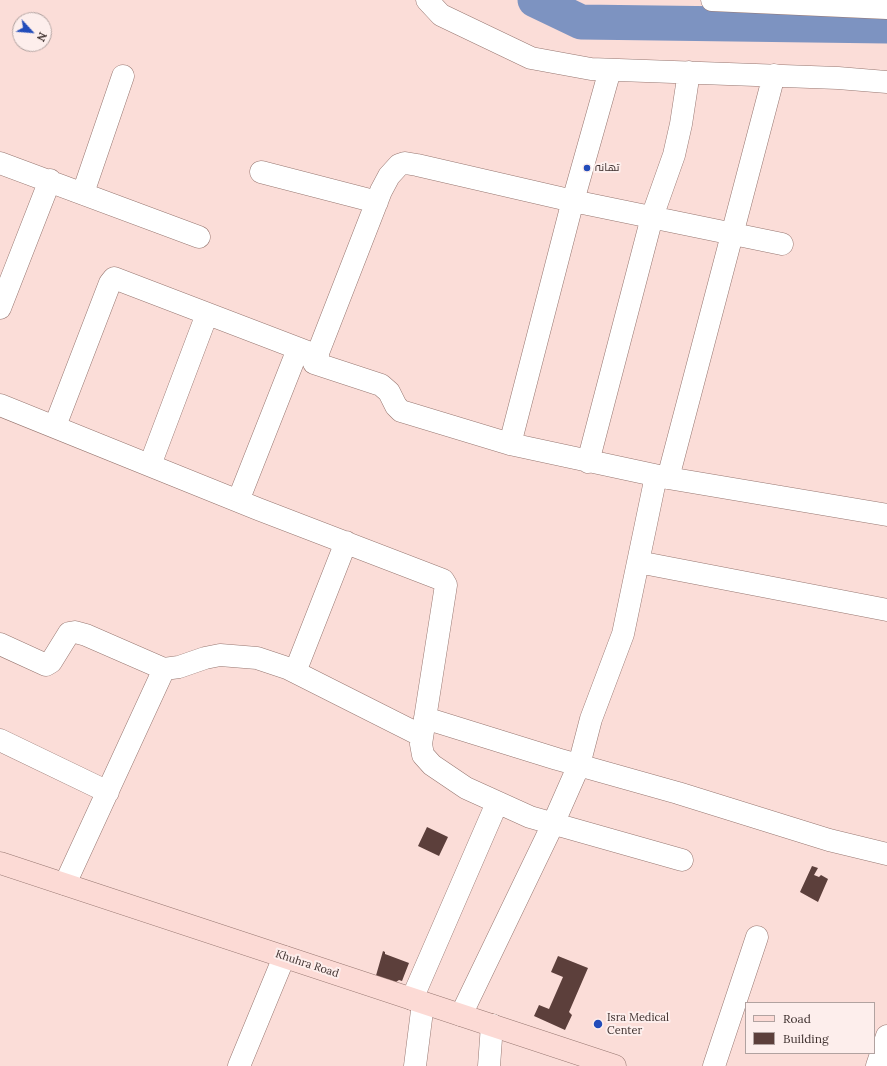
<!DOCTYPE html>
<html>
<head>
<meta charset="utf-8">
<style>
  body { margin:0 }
  #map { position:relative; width:887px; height:1066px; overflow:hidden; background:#fbddd8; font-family:Lora,serif }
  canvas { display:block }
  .legend { position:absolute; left:745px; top:1002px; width:130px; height:52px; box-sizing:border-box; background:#fdeeec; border:1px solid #b1a2a0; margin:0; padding:5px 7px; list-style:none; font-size:12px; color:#3f312f }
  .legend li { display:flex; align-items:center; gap:8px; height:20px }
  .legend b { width:20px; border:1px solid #b1a2a0 }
  .north { position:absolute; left:12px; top:12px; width:40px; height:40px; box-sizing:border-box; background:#fdeeec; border:1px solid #b1a2a0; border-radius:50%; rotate:116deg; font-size:11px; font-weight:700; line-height:16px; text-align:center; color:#3f312f }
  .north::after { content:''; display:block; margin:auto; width:14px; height:18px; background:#224cba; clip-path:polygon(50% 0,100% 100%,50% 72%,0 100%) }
</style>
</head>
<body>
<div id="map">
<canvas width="887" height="1066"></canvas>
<ul class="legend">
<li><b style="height:5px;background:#fcdad5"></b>Road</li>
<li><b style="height:11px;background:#5c3f3b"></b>Building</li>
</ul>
<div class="north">N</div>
</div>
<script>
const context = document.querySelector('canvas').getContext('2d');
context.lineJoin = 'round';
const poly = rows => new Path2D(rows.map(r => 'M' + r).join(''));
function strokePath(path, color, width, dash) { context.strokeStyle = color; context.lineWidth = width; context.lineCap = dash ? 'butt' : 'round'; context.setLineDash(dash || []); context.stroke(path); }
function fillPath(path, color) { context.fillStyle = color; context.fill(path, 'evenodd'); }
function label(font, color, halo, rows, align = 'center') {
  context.font = font + ' Lora,Cairo,serif'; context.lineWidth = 4; context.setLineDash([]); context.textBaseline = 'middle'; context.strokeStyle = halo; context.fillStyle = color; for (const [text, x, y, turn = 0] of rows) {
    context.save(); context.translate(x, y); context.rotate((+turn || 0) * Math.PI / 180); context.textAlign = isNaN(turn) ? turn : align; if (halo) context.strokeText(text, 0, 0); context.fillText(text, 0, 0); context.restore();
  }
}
strokePath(poly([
  [535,0,581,22,887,26]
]), '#7d93c1', 35);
fillPath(poly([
  [427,827,448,837,439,856,418,846],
  [812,866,818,868,814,875,819,877,821,875,828,879,818,902,800,892],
  [383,951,385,952,385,954,409,963,402,981,399,980,396,982,387,979,386,983,375,979],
  [558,956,588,968,569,1012,572,1015,565,1030,534,1016,539,1005,549,1009,563,977,551,972]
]), '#5c3f3b');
const minor = poly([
  [427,0,441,15,531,58,591,69,838,78,887,82],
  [712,0,887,8],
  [0,163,199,237],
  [261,172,377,202],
  [83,193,123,76],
  [782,244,573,201,417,165,405,163,399,165,389,176,381,191,314,363,381,385,389,392,396,406,401,411,510,444,668,478,887,515],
  [0,308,50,180],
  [0,405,258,509,443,580,446,585,421,744,423,755,432,765,466,788,530,817,682,860],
  [55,426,110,283,114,278,318,356],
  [510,444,571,208,610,70],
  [588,462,652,217,674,155,681,124,689,72],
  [150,465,207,314],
  [668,478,774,75],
  [238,501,298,349],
  [638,562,887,610],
  [0,644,46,665,51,662,69,633,75,632,86,635,164,669,179,667,205,658,220,655,257,658,287,668,422,736],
  [295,672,346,542],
  [425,718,557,759,678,793,829,840,887,854],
  [0,740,108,792],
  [65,884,164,669],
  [412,999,497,803],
  [461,1015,553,824,579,765,591,719,623,634,656,476],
  [239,1066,284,957],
  [415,1066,423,1003],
  [489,1066,492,1025],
  [714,1066,757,937],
  [877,1066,887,1036]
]);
const secondary = poly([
  [0,863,615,1066]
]);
strokePath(minor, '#977771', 23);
strokePath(secondary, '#977771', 23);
strokePath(minor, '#fff', 22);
strokePath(secondary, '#fcdad5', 22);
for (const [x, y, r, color] of [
  [587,168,4,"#224cba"],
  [598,1024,5,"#224cba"]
]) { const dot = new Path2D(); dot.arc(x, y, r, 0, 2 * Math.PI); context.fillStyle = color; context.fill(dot); strokePath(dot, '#fdeeec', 1.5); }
label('11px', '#3f312f', '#fdeeec', [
  ["تھانہ",595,168],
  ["Isra Medical",607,1018],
  ["Center",607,1031]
], 'left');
label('11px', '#3f312f', '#fdeeec', [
  ["Khuhra Road",307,964,18]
]);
</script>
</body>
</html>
